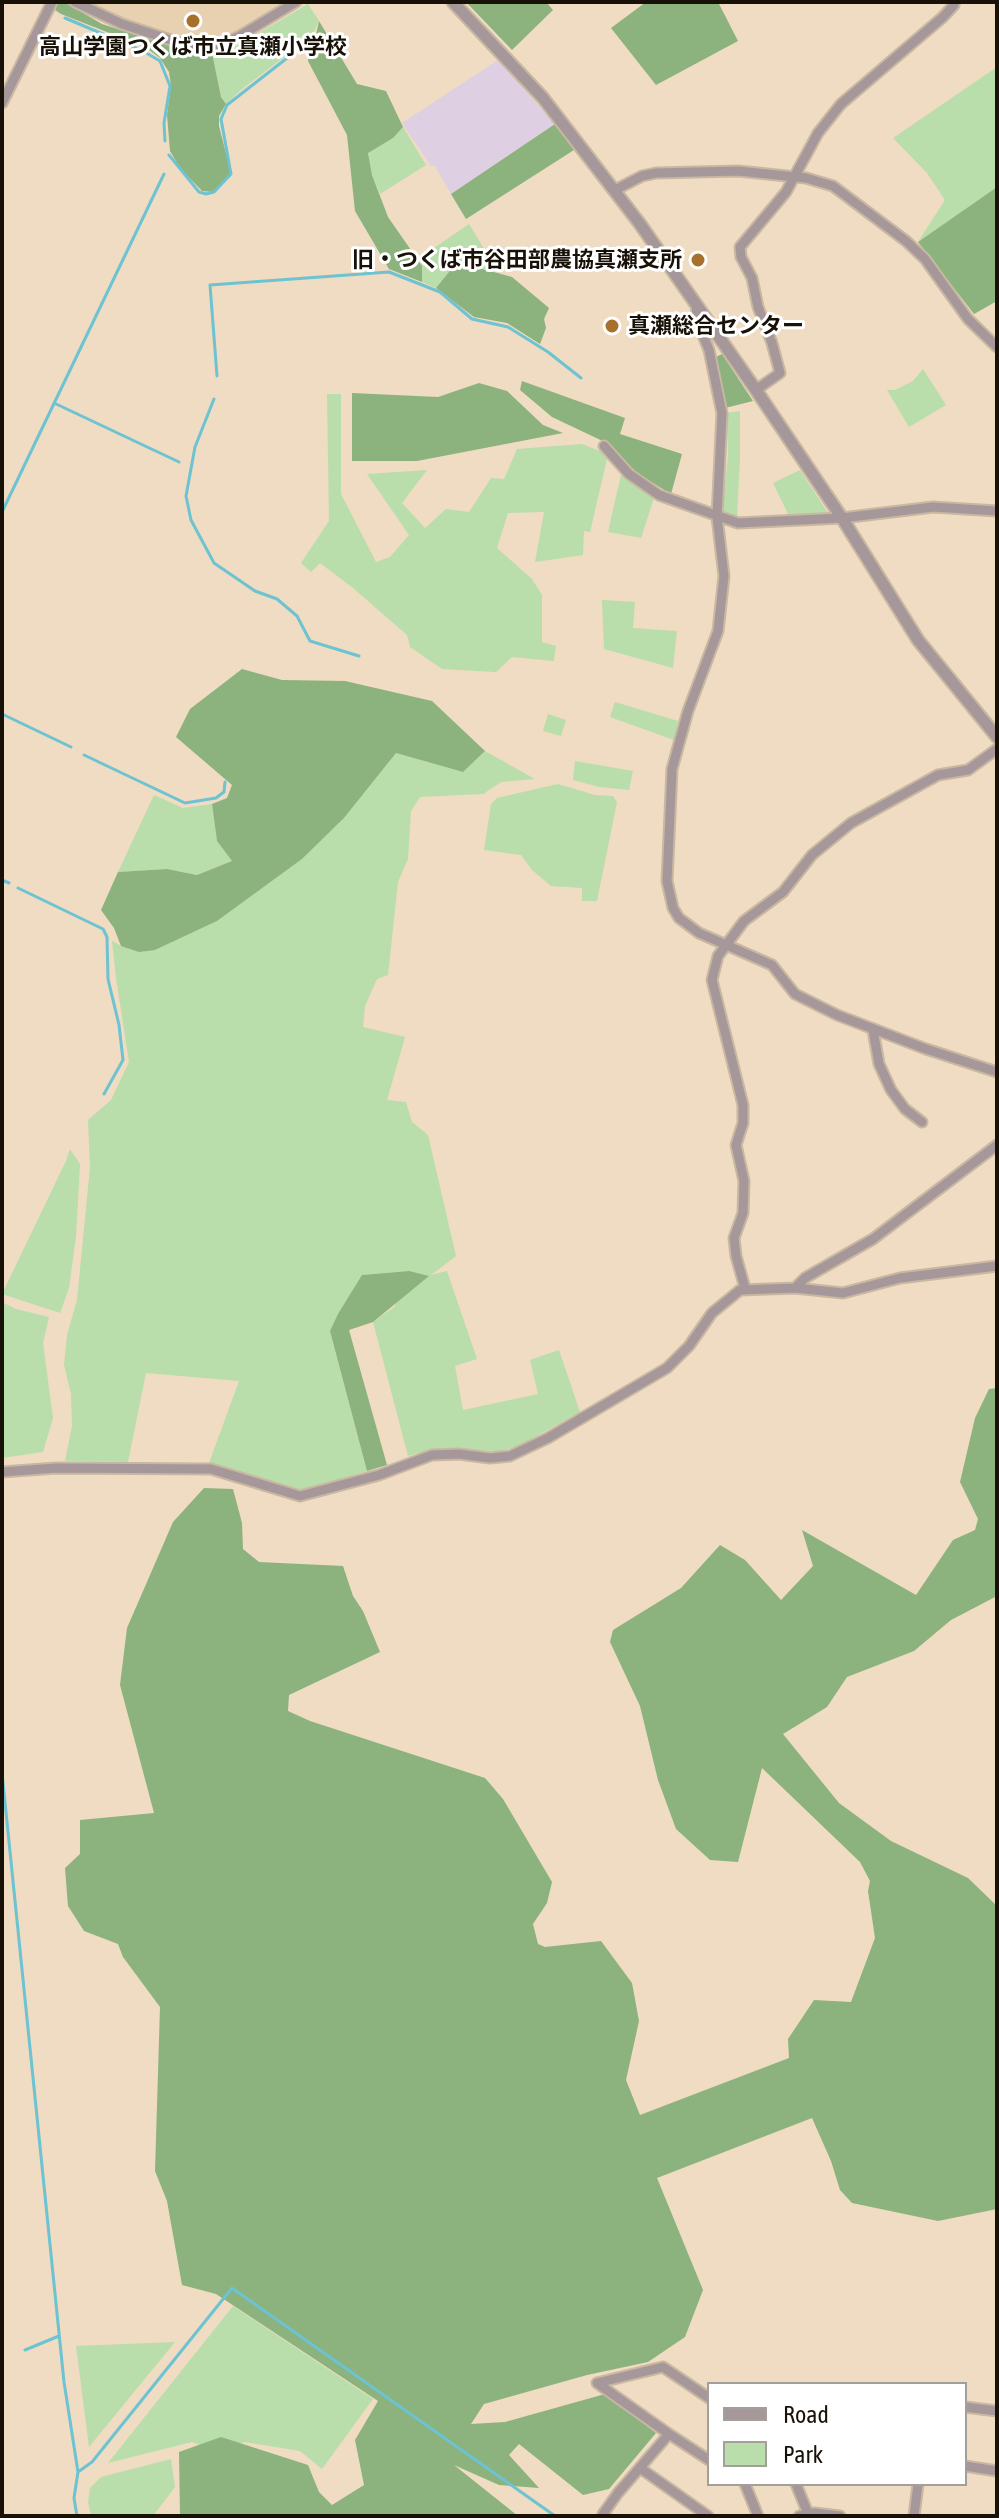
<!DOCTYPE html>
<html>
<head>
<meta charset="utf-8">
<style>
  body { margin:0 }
  #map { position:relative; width:999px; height:2518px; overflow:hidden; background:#efdcc2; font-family:"Asap Condensed",sans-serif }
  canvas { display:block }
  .frame { position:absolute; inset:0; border:4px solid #181108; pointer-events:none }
  .legend { position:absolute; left:707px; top:2382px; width:260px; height:104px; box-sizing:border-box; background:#fff; border:2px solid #a3a09c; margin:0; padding:10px 14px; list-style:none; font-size:24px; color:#181108 }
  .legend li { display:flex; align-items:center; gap:16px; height:40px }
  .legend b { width:40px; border:2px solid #a3a09c }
</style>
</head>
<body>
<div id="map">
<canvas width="999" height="2518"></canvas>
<div class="frame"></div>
<ul class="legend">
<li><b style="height:10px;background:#a6979a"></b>Road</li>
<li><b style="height:22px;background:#b9ddab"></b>Park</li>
</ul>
</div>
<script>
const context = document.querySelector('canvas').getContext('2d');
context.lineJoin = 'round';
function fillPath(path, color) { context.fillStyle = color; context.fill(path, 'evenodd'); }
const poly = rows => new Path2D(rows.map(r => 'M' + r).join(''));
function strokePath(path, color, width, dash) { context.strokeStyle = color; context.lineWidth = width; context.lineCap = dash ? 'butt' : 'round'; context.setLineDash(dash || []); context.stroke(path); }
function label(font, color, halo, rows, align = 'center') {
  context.font = font + ' "Asap Condensed","Noto Sans JP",sans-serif'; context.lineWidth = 6; context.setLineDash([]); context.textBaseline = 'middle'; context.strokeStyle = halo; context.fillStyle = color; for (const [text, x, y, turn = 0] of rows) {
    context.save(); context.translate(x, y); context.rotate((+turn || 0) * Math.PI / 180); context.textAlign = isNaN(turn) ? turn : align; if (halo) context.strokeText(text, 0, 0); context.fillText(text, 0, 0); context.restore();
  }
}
fillPath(poly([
  [498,60,555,124,451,194,435,166,431,166,402,123]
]), '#decfe2');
fillPath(poly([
  [87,2,287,2,263,18,217,40,166,34,136,24]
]), '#e8d1b1');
fillPath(poly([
  [308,4,319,21,312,36,242,89,226,104,221,97,212,53,228,51],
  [997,67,997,187,918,242,945,200,927,173,893,138],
  [403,127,426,165,380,194,372,175,368,152,393,138],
  [469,224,489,257,489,271,457,262,436,288,422,282,422,266,418,259],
  [923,369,946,405,909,427,887,390,895,390,913,381],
  [327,394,341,394,341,494,376,562,390,557,409,535,367,474,427,470,402,503,425,528,446,509,469,512,491,478,504,479,517,449,582,444,600,451,607,459,590,532,584,531,583,555,535,562,544,512,508,513,497,548,532,579,542,595,542,642,556,646,554,661,512,657,496,672,442,669,410,647,407,635,353,588,320,563,311,572,301,563,329,521],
  [740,411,740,457,737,518,722,514,728,456,727,413],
  [800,470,828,513,789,516,773,483],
  [621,475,654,498,641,538,608,532],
  [602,600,635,602,633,628,677,631,673,668,604,649],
  [615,702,678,721,674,740,610,717],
  [548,714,566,720,561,736,543,731],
  [485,751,535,779,501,782,483,794,420,797,411,811,408,859,398,882,388,975,377,979,365,1006,363,1027,405,1037,387,1100,406,1102,412,1122,428,1135,456,1256,431,1275,447,1271,477,1359,455,1366,463,1410,538,1394,530,1360,559,1350,580,1412,519,1446,501,1451,431,1450,408,1456,373,1322,394,1307,409,1271,362,1275,330,1331,367,1471,303,1490,209,1463,239,1381,146,1373,128,1462,65,1461,72,1426,71,1394,64,1365,67,1335,77,1300,90,1167,88,1120,111,1100,129,1062,116,978,112,941,121,946,155,950,217,921,302,859,344,818,396,753,463,772],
  [575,761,633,771,629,790,599,787,573,780],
  [558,784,595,795,613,796,617,802,597,901,582,901,582,888,551,886,532,870,521,855,484,850,491,804,497,798],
  [154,795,183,808,212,804,217,841,232,861,197,875,167,869,118,872],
  [70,1149,80,1164,76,1236,69,1288,60,1313,2,1294,66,1161],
  [2,1302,16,1309,49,1317,43,1343,53,1418,43,1452,2,1458],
  [233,2306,373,2399,322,2469,300,2451,245,2442,229,2446,223,2453,192,2442,108,2463],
  [175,2342,89,2447,76,2346],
  [171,2459,175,2487,153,2516,91,2516,88,2502,90,2488,101,2477]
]), '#b9ddab');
fillPath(poly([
  [466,2,546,2,553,10,512,50],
  [646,2,718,2,738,41,656,85,611,28],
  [57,3,66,3,102,24,151,40,212,53,221,97,226,104,219,116,219,126,231,173,220,186,212,192,202,191,180,168,170,151,167,115,171,86,169,72,160,58,145,47,61,14,55,10],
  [319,21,357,84,386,91,403,127,393,138,368,153,372,175,388,217,422,266,422,282,389,269,355,211,347,135,308,61,309,47,315,39],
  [555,124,574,150,466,219,451,194],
  [997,187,997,301,974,314,918,242],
  [457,262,512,277,549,308,544,319,546,328,540,344,507,323,474,317,436,288],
  [722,354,753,401,725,408,716,357],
  [522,381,625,418,620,434,682,454,671,494,638,474,609,444,552,417,520,390],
  [479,383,507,391,543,425,563,433,417,461,352,461,352,393,438,397],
  [242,669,282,680,345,681,432,701,485,751,463,772,396,753,344,818,302,859,217,921,155,950,139,952,121,946,114,928,101,910,118,872,167,869,197,875,232,861,217,841,212,804,227,798,232,785,176,737,190,709],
  [409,1271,429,1276,373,1322,349,1330,387,1465,367,1471,330,1331,338,1314,362,1275],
  [997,1388,997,1596,951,1620,914,1651,847,1677,827,1707,783,1734,839,1803,891,1841,968,1878,997,1906,997,2209,938,2221,852,2203,840,2190,831,2161,812,2118,657,2178,703,2290,685,2337,648,2362,587,2375,484,2404,471,2424,505,2422,605,2394,656,2433,609,2489,583,2495,519,2444,509,2455,539,2488,499,2485,454,2465,518,2516,180,2516,179,2452,221,2437,308,2465,319,2492,332,2505,364,2485,355,2440,378,2401,216,2294,182,2285,167,2201,155,2171,160,2007,123,1957,118,1944,84,1931,68,1906,65,1868,80,1854,80,1820,154,1813,120,1685,127,1628,173,1522,204,1488,233,1489,242,1523,243,1549,259,1562,343,1566,353,1596,363,1611,380,1652,289,1695,288,1711,310,1721,485,1778,503,1799,552,1882,547,1903,533,1924,538,1944,545,1947,601,1941,632,1983,639,2021,626,2080,640,2115,789,2058,788,2039,814,2000,851,2002,875,1938,868,1891,870,1881,860,1862,762,1768,738,1862,710,1860,676,1829,658,1780,640,1706,610,1642,613,1630,681,1588,720,1545,745,1560,781,1600,813,1566,802,1530,916,1595,953,1540,975,1530,978,1519,960,1482,975,1418,989,1389]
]), '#8cb27d');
strokePath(poly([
  [65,18,143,51,160,61,170,86,164,123,165,141],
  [169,155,199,192,206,194,214,192,231,174,221,119,227,105,305,44],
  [217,376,210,285,389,272,440,292,472,319,508,327,548,352,581,378],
  [214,399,195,447,186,496,191,520,214,563,255,591,277,599,297,616,310,641,359,656],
  [54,403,179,462],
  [2,512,164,174],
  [2,714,71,747],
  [84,755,185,803,216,798,224,792,225,782],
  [2,880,9,883],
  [18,888,103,929,107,937,108,979,119,1025,123,1060,104,1094],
  [2,1773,64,2382,78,2472,74,2498,77,2516],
  [25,2350,59,2336],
  [78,2472,92,2462,232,2288,555,2516]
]), '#6dc3d1', 3);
const minor = poly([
  [75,2,122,24,180,43,203,46,217,46,238,37,296,2],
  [2,103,52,2],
  [615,190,642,176,656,173,738,171,806,178,833,186,906,241,925,259,968,319,997,347],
  [697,305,696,318,709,350,722,413,717,517,724,576,718,631,688,711,672,769,667,881,673,908,679,918,699,933,772,965,795,994,837,1015,926,1049,997,1072],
  [756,390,780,373,772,343,758,307,752,278,741,257,740,247,786,192,818,133,841,104,943,17,954,5,952,2],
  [604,446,629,474,659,495,738,523,842,518,933,507,997,511],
  [873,1030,879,1064,891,1090,905,1109,922,1122],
  [745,1288,736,1256,734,1238,743,1213,744,1181,736,1145,743,1123,743,1105,712,980,718,956,744,921,783,892,812,855,851,823,938,775,968,770,997,749],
  [795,1288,805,1278,873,1239,997,1145],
  [2,1472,56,1468,211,1469,300,1496,379,1475,432,1455,459,1454,490,1458,510,1456,548,1438,667,1368,689,1346,712,1313,740,1290,795,1288,843,1293,900,1278,997,1266],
  [597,2383,669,2434,618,2493,603,2514,606,2516],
  [597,2383,663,2367,709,2398],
  [965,2407,997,2411],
  [669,2434,709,2460],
  [965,2466,997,2471],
  [640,2468,708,2516],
  [745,2484,758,2516],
  [796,2484,809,2516],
  [799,2516,814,2513,840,2516],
  [914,2516,918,2484]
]);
const tertiary = poly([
  [453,2,543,98,640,224,756,390,842,518,918,640,997,737]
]);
strokePath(minor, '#c8b7a1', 13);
strokePath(tertiary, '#c8b7a1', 15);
strokePath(minor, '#a6979a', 9);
strokePath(tertiary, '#a6979a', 11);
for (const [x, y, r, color] of [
  [193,21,8,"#a7702b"],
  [698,260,8,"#a7702b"],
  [612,326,8,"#a7702b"]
]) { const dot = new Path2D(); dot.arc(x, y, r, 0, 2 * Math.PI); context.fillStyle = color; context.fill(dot); strokePath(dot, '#fff', 3); }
label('bold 22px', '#181108', '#fff', [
  ["高山学園つくば市立真瀬小学校",193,47],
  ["旧・つくば市谷田部農協真瀬支所",682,260,"right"],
  ["真瀬総合センター",628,326,"left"]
]);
</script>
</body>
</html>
